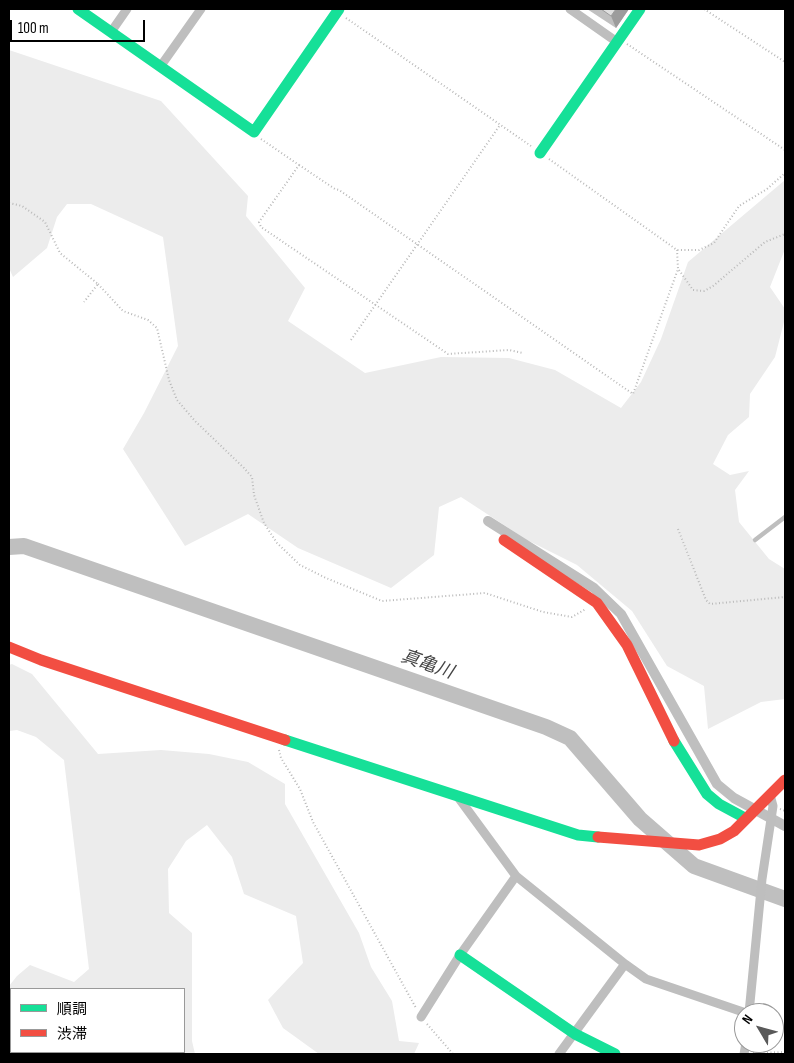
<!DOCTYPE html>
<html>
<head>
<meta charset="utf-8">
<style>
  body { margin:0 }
  #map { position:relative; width:794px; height:1063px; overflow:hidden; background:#fff; font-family:"Sofia Sans Condensed","Noto Sans JP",sans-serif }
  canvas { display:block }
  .frame { position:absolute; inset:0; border:10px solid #000; pointer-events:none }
  .legend { position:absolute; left:10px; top:988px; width:175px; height:65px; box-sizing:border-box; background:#fff; border:1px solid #999; margin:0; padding:6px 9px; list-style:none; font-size:15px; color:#000 }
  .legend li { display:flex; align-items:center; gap:10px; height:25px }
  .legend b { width:25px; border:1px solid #999 }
  .north { position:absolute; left:734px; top:1003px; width:50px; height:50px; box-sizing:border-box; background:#fff; border:1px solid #999; border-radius:50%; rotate:307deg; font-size:14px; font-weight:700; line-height:20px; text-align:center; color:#000 }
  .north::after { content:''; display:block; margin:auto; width:18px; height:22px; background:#595959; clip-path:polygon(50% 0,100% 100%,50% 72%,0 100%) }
  .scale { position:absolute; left:10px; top:20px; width:135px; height:22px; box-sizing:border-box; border:2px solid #000; border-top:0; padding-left:6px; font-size:15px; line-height:18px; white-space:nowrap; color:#000; -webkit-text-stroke:4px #fff; paint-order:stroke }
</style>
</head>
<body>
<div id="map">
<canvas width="794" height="1063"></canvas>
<div class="frame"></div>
<ul class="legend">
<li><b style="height:6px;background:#16e098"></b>順調</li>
<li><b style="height:6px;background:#f24e42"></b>渋滞</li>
</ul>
<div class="north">N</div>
<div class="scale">100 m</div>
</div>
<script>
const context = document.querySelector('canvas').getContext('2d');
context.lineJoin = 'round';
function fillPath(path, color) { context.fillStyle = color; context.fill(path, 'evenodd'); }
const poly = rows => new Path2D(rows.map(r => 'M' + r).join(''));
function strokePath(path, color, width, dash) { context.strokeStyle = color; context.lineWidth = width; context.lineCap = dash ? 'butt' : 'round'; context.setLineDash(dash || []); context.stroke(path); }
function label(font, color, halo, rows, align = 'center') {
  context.font = font + ' "Sofia Sans Condensed","Noto Sans JP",sans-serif'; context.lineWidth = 5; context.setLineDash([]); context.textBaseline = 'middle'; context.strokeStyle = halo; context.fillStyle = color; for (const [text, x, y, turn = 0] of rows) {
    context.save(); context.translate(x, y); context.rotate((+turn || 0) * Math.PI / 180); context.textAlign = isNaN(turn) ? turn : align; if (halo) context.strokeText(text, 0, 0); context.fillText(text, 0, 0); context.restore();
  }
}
fillPath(poly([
  [9,50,161,101,248,196,246,216,305,288,288,321,365,373,441,357,509,358,555,370,621,408,641,382,661,339,688,262,785,180,785,249,770,287,785,309,785,318,775,357,750,394,749,417,728,435,713,464,730,475,749,471,735,490,739,522,769,559,785,569,785,699,761,702,708,729,704,686,667,666,632,611,577,565,527,540,461,497,439,507,434,555,391,588,298,548,248,514,185,546,123,449,144,413,178,346,163,237,91,204,67,204,57,217,47,248,13,277,9,268],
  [12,664,32,674,98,754,161,750,209,754,248,762,285,784,285,804,359,933,371,967,392,1001,399,1041,419,1043,414,1054,319,1054,283,1028,268,1000,303,963,296,916,244,894,232,857,207,825,186,841,168,869,169,913,192,933,192,1041,195,1054,9,1054,9,986,17,976,30,965,74,982,89,969,64,760,36,737,17,730,9,731,9,665],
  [11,989,184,989,184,1052,11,1052]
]), '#ececec');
strokePath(poly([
  [488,521,594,588,621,614,717,784,734,798,785,826]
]), '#bfbfbf', 10);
strokePath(poly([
  [9,547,24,546,546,727,570,738,640,819,694,866,785,899]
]), '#bfbfbf', 16);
strokePath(poly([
  [704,9,785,62],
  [346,18,531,146],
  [627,44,785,150],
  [261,139,299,165,259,222,261,227,448,354,509,350,523,353],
  [549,159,677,250,699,250,714,243,739,206,767,189,785,173],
  [299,165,335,189,339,190,633,394,678,269,677,250],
  [9,203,22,206,45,222,60,253,98,284,84,302],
  [679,270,693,290,704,291,713,286,765,242,785,234],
  [98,284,123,311,148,320,157,328,169,380,177,400,195,421,244,468,252,477,254,495,264,523,277,543,300,565,326,578,382,601,485,593,543,612,572,617,586,609],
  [351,340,500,125],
  [678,529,706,600,710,604,785,597],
  [279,750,281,758,300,789,313,822,416,1008],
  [780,809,785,811],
  [427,1024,453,1054],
  [753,1053,785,1052]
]), '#b9b9b9', 2, [1, 2.5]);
strokePath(poly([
  [755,540,785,517]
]), '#bebebe', 4.5);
strokePath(poly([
  [570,9,617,42],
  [111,32,127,9],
  [160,67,201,9],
  [458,797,516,876,625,964,646,979,746,1013],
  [749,1013,762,879,773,806,770,795],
  [421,1017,460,955,516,876],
  [559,1054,625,964],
  [744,1054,746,1043]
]), '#bebebe', 9);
strokePath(poly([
  [78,9,254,132,339,9],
  [540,153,640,9],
  [285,740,578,835,598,837],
  [674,741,707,794,719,804,745,818],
  [460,955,575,1034,615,1054]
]), '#16e098', 11);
strokePath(poly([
  [504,540,597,603,627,645,674,741],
  [9,647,41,660,285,740],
  [598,837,699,845,720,839,734,831,785,780]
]), '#f24e42', 11);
fillPath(poly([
  [587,9,629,9,616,28]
]), '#c0c0c0');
fillPath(poly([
  [616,9,629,9,616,28,611,16]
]), '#9c9c9c');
const building = poly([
  [601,9,616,9,611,16,601,9]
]);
fillPath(building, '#dfdfdf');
strokePath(building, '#9c9c9c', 1);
label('italic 18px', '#444', '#fff', [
  ["真亀川",427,665,19]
]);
</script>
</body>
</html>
